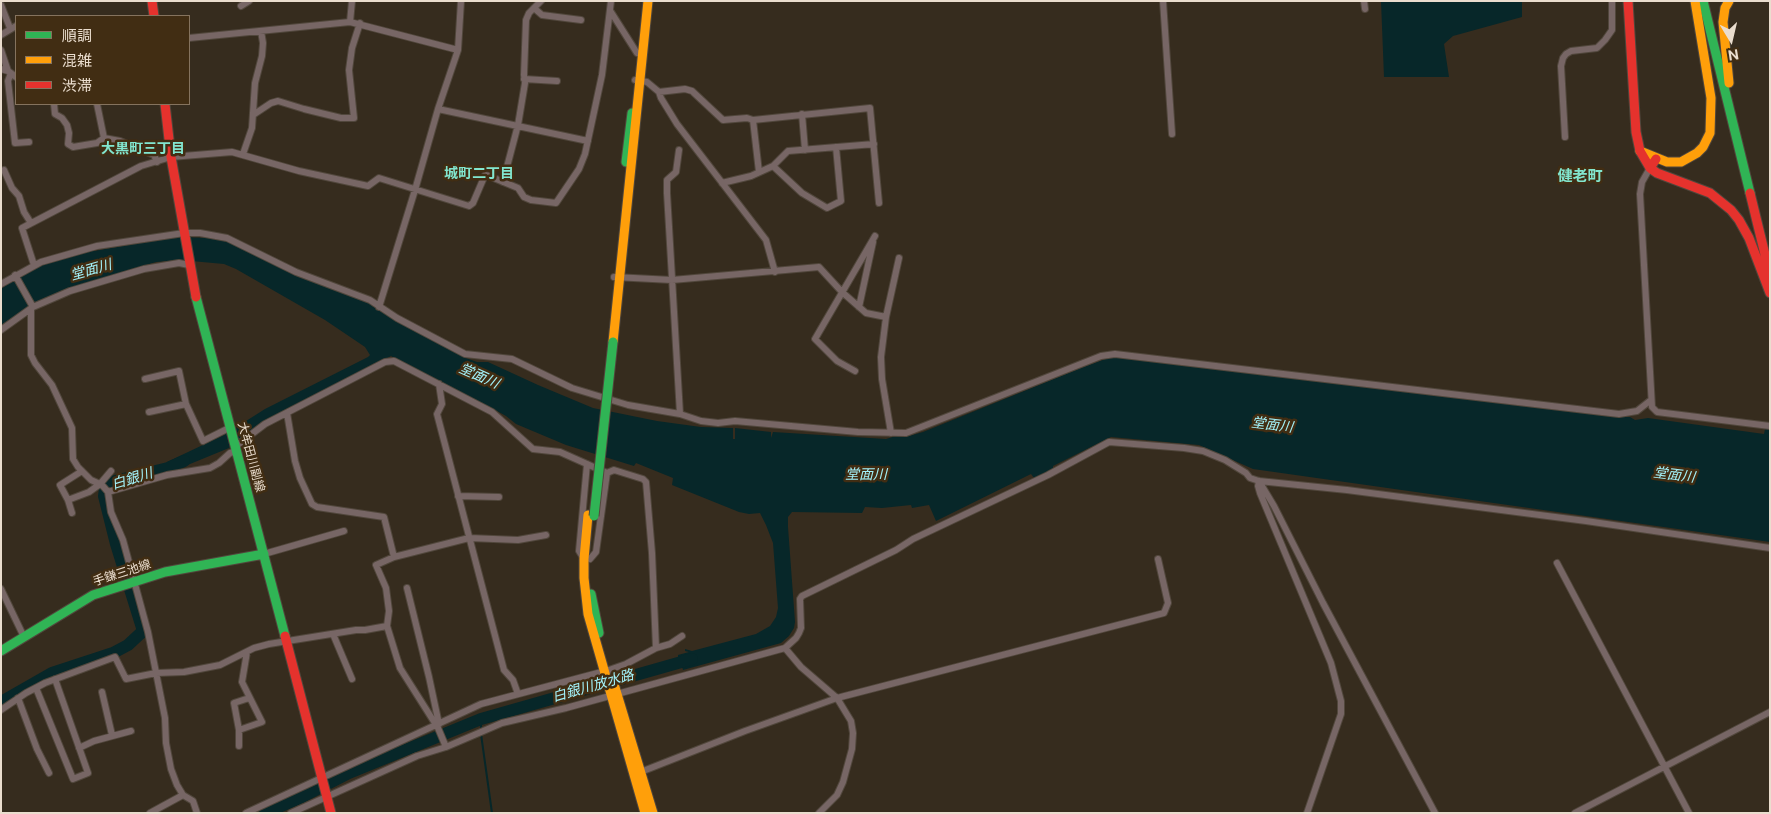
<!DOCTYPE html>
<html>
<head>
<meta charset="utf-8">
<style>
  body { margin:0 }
  #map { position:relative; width:1771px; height:814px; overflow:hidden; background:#362c1e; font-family:"Public Sans","Noto Sans JP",sans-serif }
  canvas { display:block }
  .frame { position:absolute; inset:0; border:2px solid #eaddce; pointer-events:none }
  .legend { position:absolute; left:15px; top:15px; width:175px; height:90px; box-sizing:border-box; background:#412d13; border:1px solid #85735e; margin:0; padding:6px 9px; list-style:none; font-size:15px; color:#eaddce }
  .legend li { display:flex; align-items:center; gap:10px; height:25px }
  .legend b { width:25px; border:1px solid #85735e }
  .north { position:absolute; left:1706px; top:15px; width:50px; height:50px; -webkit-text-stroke:4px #412d13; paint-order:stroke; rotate:171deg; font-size:14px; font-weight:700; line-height:20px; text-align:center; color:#eaddce }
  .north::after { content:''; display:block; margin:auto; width:18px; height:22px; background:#eaddce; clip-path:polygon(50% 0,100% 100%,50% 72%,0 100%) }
</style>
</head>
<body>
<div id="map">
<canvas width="1771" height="814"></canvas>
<div class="frame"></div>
<ul class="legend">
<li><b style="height:6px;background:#30b455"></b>順調</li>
<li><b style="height:6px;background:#ff9f0a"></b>混雑</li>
<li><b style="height:6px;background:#e5322d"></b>渋滞</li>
</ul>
<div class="north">N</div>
</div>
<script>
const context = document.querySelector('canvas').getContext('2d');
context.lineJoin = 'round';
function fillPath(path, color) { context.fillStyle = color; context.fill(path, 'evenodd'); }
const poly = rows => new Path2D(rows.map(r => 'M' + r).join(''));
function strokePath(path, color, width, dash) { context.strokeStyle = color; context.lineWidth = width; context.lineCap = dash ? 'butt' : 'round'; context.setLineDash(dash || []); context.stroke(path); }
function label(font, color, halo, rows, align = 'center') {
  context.font = font + ' "Public Sans","Noto Sans JP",sans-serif'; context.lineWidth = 5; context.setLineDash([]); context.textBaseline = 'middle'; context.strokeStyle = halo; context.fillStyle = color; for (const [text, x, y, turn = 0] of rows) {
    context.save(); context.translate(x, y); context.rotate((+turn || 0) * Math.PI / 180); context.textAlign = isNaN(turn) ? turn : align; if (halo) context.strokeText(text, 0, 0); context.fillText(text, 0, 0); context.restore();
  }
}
fillPath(poly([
  [1381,1,1522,1,1522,17,1453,36,1444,44,1449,77,1384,77],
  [174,237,213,238,226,241,370,303,372,306,385,314,466,358,477,362,488,362,538,385,593,408,657,421,701,427,733,428,733,439,735,439,735,428,771,432,771,438,773,432,886,439,896,436,909,436,923,432,1081,368,1111,357,1622,417,1630,417,1635,420,1648,418,1764,434,1765,429,1770,429,1770,542,1253,469,1199,445,1111,437,1053,466,1053,469,1034,478,1031,474,936,521,929,505,912,508,911,505,882,508,865,507,862,513,792,512,788,517,788,527,795,622,794,628,789,636,781,643,683,670,682,666,677,666,676,658,678,658,678,655,689,652,685,651,685,649,692,651,756,634,770,626,776,617,778,608,773,543,766,525,760,513,749,514,739,512,672,485,673,478,636,463,634,466,566,445,516,424,506,416,488,406,450,389,391,356,242,437,229,448,173,471,171,470,167,462,169,461,224,435,265,409,368,357,370,355,365,347,325,320,236,269,224,264,180,260,156,262,113,275,54,295,34,304,1,325,1,289,21,275,47,263,92,250,94,251]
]), '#072729');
strokePath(poly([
  [481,719,481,734,492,813]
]), '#072729', 2);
strokePath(poly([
  [1,702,52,673,113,653,128,645,143,631,116,544,104,496,105,489,107,483,168,468,184,461],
  [265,813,302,797,349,773,481,719,692,659]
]), '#072729', 12);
const street = poly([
  [1163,1,1172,134],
  [1364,1,1365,9],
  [1,5,10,28],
  [241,6,249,1],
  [534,8,542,15,581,20],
  [611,12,637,53,643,54],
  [350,22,352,1],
  [1,35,16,26],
  [189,38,350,22,458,50],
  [1,50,8,71],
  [1,69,8,71,16,77],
  [11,73,8,81,15,143,29,142],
  [524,79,557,81],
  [635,80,647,82,659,92,661,98,677,124,766,240,775,272],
  [659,92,685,89,692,91,723,120,747,118,753,120,870,108,879,203],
  [54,104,55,114,62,118,67,125,69,133,68,144,73,147,97,143,104,138,120,141,154,155,157,162],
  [97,104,104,138],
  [438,109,588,141],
  [802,114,805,150],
  [253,115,271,103,278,101,304,109,341,118,354,118,349,70,352,48,360,23],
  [753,120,759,172],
  [1565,137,1561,66,1563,58,1566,54,1571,51,1597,48,1605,40,1612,30,1612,1],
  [679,150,676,172,667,180,667,193,680,414],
  [243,154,252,128,255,83,262,56,263,43,261,31],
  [773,166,802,193,827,208,841,201,836,147],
  [1650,168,1642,182,1640,194,1652,407,1657,412,1770,426],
  [4,170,12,188,19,196,24,212,31,223],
  [503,182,518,125,525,83,524,75,526,20,529,13,541,1],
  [722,183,751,176,773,166,788,151,874,144],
  [34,265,22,228,141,166,171,157,232,152,299,171,368,186,379,178,469,206,473,203,485,175,489,176,518,188,524,197,531,200,556,203,579,169,585,154,602,75,611,1],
  [15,275,33,307],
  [614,277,672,280,819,267,842,292,866,313,886,317],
  [1,284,41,262,97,246,184,233,200,233,227,238,296,272,370,300,397,318,465,354,512,359,572,388,628,405,680,414,701,421,718,423,735,421,858,432,906,433,1101,356,1115,354,1619,414,1637,411,1651,400],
  [379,307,415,190,438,109,458,50,461,1],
  [859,307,873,242],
  [31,309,31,355,35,363,52,385,72,428,73,459,78,467,91,480,102,485,108,492],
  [1,330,33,307,70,291,144,269,179,263,189,265],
  [855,371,837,361,815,339,875,236],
  [145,379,179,371,186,404,203,441,231,427],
  [439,384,442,404,437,414,504,670,513,680,518,694],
  [149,412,186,404],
  [287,413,295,461,300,478,312,504,317,507,384,517,394,557,376,565,386,588,389,611,387,626],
  [891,433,882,379,881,357,886,317,899,258],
  [236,446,265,424,385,362,394,361,492,412,533,449,560,452,607,473,614,470,643,479,646,482,652,553,656,648],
  [1259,481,1274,506,1323,603,1435,813],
  [1259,481,1258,486,1260,493,1331,663,1341,701,1341,714,1307,813],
  [458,496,499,497],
  [68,500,89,492,100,484,111,471],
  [72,513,68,500,60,485,82,471],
  [264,554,344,531],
  [394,557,469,538,518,540,546,535],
  [584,559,579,551,587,464],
  [590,559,596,552,607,473],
  [1557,563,1689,813],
  [407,588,429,677,439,724],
  [1,589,24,637],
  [333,634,352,679],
  [785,648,801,667,837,698,851,721,853,733,852,749,843,782,837,795,819,813],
  [36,688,73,779,88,773,55,679],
  [102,692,112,735],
  [18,698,37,749,49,773],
  [1,710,26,693,45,683,115,657,126,679,156,673,184,672,220,665,254,648,269,644,356,630,365,630,387,626,400,668,438,728,446,747],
  [239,730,262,722,242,682,247,652],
  [239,746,239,730,234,703,249,698],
  [79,748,94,741,131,731],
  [638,773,745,731,837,698,1164,613,1168,603,1158,559],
  [150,813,183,795],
  [197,813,193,801,183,795,177,785,171,769,166,743,165,718,148,632,123,540,111,512,108,492,167,475,210,468,219,463,230,453,237,451],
  [246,813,481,704,609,670,626,664,656,648,670,644,682,636],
  [291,813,417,756,446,747,502,723,566,708,785,648,796,638,799,633,801,628,800,599,802,596,896,550,913,539,1048,475,1109,442,1184,448,1203,451,1225,460,1246,473,1250,478,1259,481,1347,490,1586,521,1770,548],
  [1575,813,1770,712]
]);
const fast = poly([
  [1703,1,1750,193],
  [626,162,632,113],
  [196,297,285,636],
  [591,594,599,633],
  [1,651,93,595,165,572,264,554]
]);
const slow = poly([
  [1729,1,1725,8,1723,22,1729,83],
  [1640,151,1667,162,1681,162,1697,153,1703,147,1710,133,1711,98,1695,1],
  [613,342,648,1],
  [588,515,584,559,584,578,588,614,645,813],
  [614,684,653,813]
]);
const jam = poly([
  [152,1,154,16],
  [1628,1,1636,132,1640,151,1650,168],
  [165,104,171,157,196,297],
  [1656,159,1650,168,1657,173,1710,193,1731,210,1739,220,1749,238,1770,293],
  [1750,193,1770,275],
  [285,636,331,813]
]);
strokePath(street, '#51473c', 8);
strokePath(fast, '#51473c', 11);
strokePath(slow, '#51473c', 11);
strokePath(jam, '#51473c', 11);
strokePath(street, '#776665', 6);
strokePath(fast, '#30b455', 9);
strokePath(slow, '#ff9f0a', 9);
strokePath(jam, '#e5322d', 9);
const fastBridge = poly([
  [594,516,613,342]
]);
strokePath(fastBridge, '#51473c', 11, []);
strokePath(fastBridge, '#30b455', 9);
label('12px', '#eaddce', '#412d13', [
  ["大牟田川副線",251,457,75],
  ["手鎌三池線",122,573,-18]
]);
label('bold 14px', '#82e6cf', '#412d13', [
  ["大黒町三丁目",143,149],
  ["城町二丁目",479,174]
]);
label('italic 14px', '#a3f3fb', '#412d13', [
  ["堂面川",91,270,-16],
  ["堂面川",479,376,24],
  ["堂面川",1272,425,7],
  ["堂面川",866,475],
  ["堂面川",1674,475,7],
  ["白銀川",132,479,-17],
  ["白銀川放水路",593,686,-16]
]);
label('bold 15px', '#82e6cf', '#412d13', [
  ["健老町",1580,176]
]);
</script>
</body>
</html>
